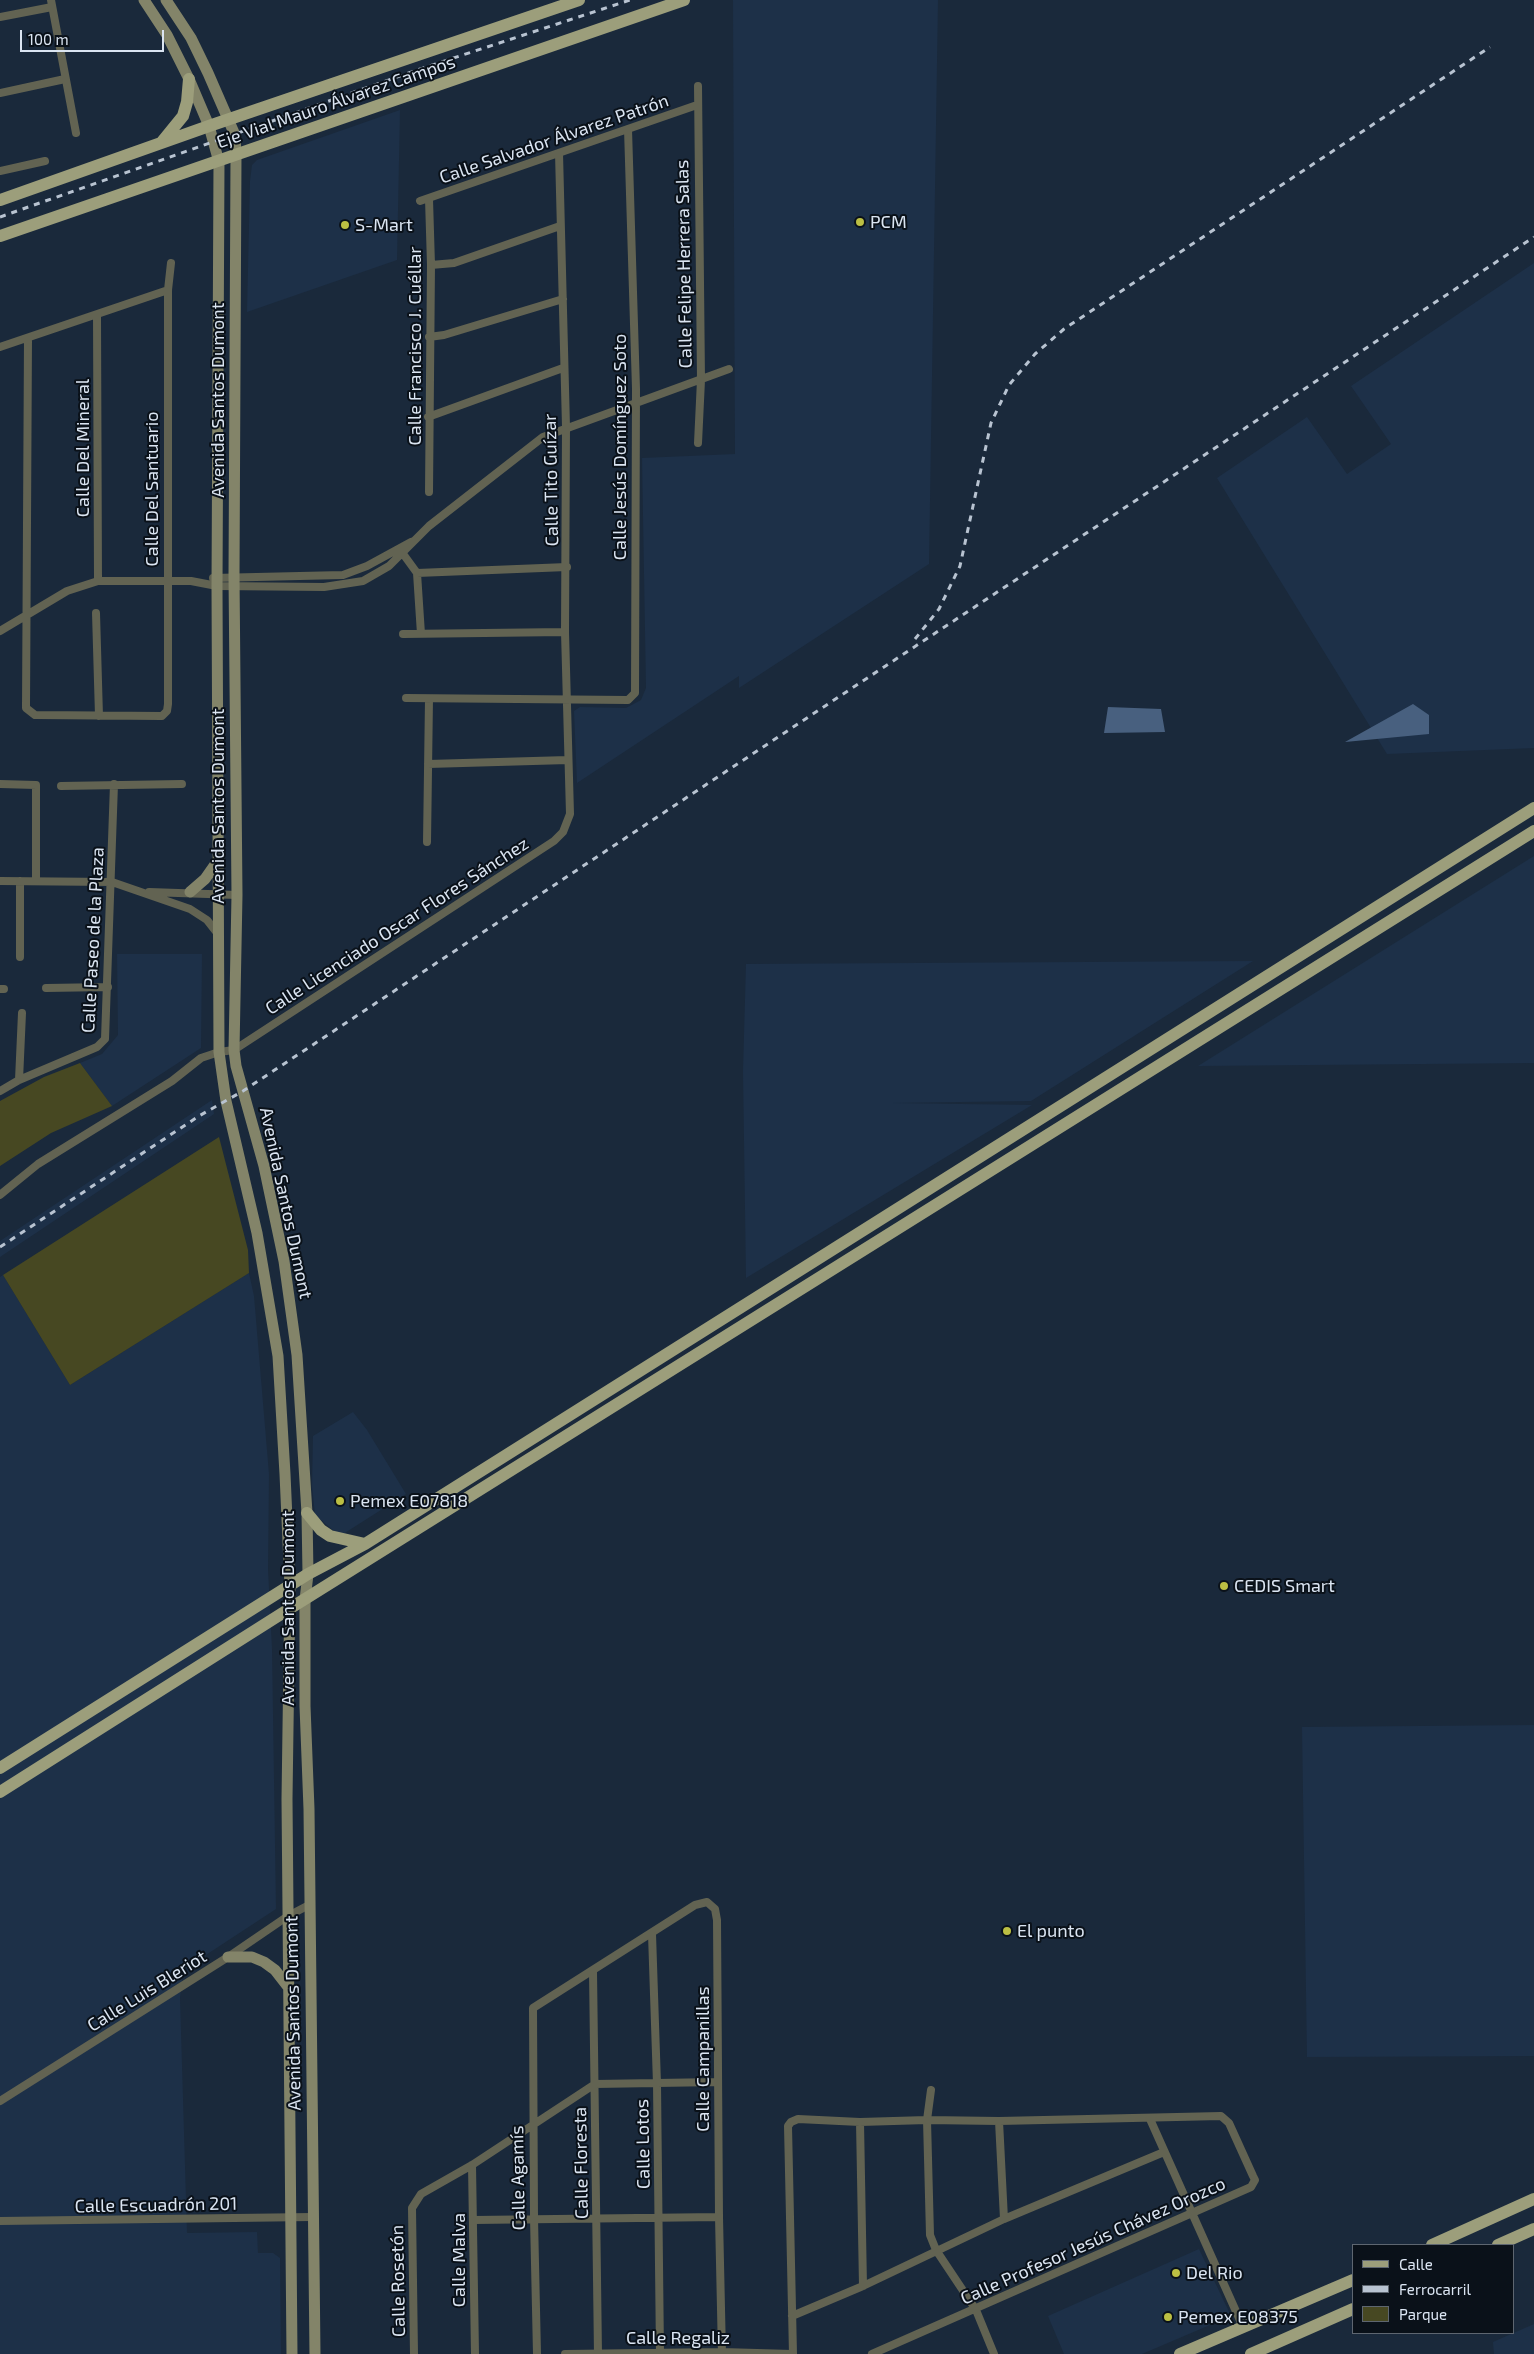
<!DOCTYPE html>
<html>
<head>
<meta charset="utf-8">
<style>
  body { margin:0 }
  #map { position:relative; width:1534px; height:2354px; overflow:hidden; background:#1a293b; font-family:"Exo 2",sans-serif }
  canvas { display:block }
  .legend { position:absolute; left:1352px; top:2244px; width:162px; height:90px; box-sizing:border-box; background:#0a1119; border:1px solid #5e6670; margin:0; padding:6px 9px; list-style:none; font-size:15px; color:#dbe5f2 }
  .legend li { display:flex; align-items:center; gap:10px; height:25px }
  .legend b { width:25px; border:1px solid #5e6670 }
  .scale { position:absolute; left:20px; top:30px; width:144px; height:22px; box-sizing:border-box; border:2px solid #dbe5f2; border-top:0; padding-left:6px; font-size:15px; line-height:18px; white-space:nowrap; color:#dbe5f2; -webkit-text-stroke:4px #0a1119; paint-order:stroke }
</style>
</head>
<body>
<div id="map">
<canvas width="1534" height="2354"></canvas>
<ul class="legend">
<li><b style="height:6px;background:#9c9e7b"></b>Calle</li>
<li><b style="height:6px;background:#b8c3d1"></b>Ferrocarril</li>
<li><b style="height:14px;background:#474822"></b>Parque</li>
</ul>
<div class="scale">100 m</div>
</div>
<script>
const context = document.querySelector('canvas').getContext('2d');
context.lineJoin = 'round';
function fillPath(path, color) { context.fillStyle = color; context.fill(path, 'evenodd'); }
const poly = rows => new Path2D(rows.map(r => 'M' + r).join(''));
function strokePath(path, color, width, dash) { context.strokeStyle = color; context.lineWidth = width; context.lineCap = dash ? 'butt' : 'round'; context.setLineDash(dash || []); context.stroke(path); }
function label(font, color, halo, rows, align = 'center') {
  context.font = font + ' "Exo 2",sans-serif'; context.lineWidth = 4; context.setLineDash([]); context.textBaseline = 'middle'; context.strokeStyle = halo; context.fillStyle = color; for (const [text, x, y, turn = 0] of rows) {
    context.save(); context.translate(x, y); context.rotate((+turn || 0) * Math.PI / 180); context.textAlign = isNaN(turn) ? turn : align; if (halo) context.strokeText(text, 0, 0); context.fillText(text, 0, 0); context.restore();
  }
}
fillPath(poly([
  [733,0,938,0,929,564,739,688,739,676,577,783,574,711,580,707,626,708,641,700,646,688,642,458,735,454],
  [400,110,397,260,247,312,250,181,252,165,257,160],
  [1534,263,1534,748,1387,754,1217,478,1307,417,1347,474,1391,444,1351,386],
  [1534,856,1534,1063,1198,1066],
  [117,954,202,954,201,1048,112,1106,80,1063,102,1054,118,1035],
  [1253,961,1031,1101,893,1103,1032,1105,746,1278,743,1071,746,964],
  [212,1100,214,1114,0,1257,0,1241],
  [249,1273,254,1296,269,1474,268,1569,272,1649,276,1909,183,1970,180,1998,187,2233,257,2232,258,2253,273,2253,280,2258,281,2354,0,2354,0,1277,3,1275,70,1385],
  [353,1412,367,1430,406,1494,340,1536,315,1515,312,1486,313,1436],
  [1534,1725,1534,2056,1307,2057,1302,1727],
  [1199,2249,1231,2316,1142,2354,1064,2354,1048,2316],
  [1534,2324,1534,2354,1494,2354,1493,2342]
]), '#1d3048');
fillPath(poly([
  [80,1063,112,1106,51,1133,0,1166,0,1101,44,1077],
  [219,1137,248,1250,249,1273,70,1385,3,1275]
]), '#474822');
fillPath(poly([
  [1413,704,1429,715,1429,734,1345,742],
  [1108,707,1161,709,1165,732,1104,733]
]), '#48607f');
strokePath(poly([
  [51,0,76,133],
  [0,17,52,7],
  [698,86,701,380,698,443],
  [0,93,65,79],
  [0,171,45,161],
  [420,201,697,105],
  [431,265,454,263,560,226],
  [97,315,98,581],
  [429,337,444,335,563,299],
  [28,338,26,708,35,715,162,716,167,711,168,704,168,290,171,263],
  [0,347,168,290],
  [428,417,563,368],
  [429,492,431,265,429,199],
  [401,551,417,573],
  [417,573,567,567],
  [417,573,421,634],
  [213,578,343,575,367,566,411,542],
  [96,613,99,716],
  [0,631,67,591,98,581,191,581,217,586,324,587,363,581,389,566,429,526,543,437,729,369],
  [403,634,565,632],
  [406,698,628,700,635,693,636,389,628,129],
  [428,764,568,760],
  [0,784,36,785,36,880],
  [61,786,182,784],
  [427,842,429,699],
  [0,881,112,882,190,909,207,920,218,934],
  [149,892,237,895],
  [20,957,20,881],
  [46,988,108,987],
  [0,989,4,989],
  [19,1080,22,1013],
  [0,1091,19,1080,97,1047,105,1039,114,784],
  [0,1195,38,1164,172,1081,201,1058,219,1052,234,1050,554,841,563,832,570,814,565,632,566,427,559,153],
  [652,1934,657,2084,660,2354],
  [593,1971,598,2354],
  [931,2090,927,2120,930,2235,936,2250,976,2310,994,2354],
  [0,2101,228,1957,288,1916,309,1905],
  [1150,2119,1243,2327],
  [999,2121,1004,2219],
  [860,2122,863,2286],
  [472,2165,475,2354],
  [474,2220,719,2217],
  [0,2221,312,2217],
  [792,2316,863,2286,1004,2219,1164,2152],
  [414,2354,412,2208,421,2194,472,2165,595,2084,718,2082],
  [537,2354,534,2218,533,2008,695,1905,707,1902,715,1909,717,1920,719,2217,722,2354],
  [565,2354,722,2352,792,2354],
  [793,2354,788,2126,791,2122,798,2119,860,2122,927,2120,999,2121,1221,2116,1229,2123,1253,2176,1255,2180,1251,2187,872,2354]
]), '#626352', 8);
strokePath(poly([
  [144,0,167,35,189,79,209,126,219,162,217,586,219,1052,226,1101,257,1233,278,1356,285,1474,290,1586,287,1799,292,2354],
  [166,0,191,38,208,73,235,135,236,155,234,576,237,895,234,1050,236,1066,264,1166,284,1261,297,1355,307,1513,308,1574,305,1600,305,1706,309,1809,315,2354],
  [190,892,205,879,219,859],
  [228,1957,252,1957,264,1962,275,1970,289,1988]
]), '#838469', 11);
strokePath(poly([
  [161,143,183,116,187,102,189,79],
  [0,200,209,126,579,0],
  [0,236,684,0],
  [307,1513,321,1530,330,1536,365,1544],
  [0,1768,308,1574,365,1544,1534,808],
  [0,1792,289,1609,1534,831],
  [1432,2245,1534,2199],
  [1498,2245,1534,2229],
  [1180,2354,1353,2280],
  [1251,2354,1353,2309]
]), '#9c9e7b', 12);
strokePath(poly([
  [0,217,414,71,630,0],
  [915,639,939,609,960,566,991,423,1009,385,1035,354,1064,329,1490,47],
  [0,1247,199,1116,243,1091,1534,237]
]), '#b8c3d1', 3, [6, 6]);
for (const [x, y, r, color] of [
  [860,222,5,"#bcbf43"],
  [345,225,5,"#bcbf43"],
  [340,1501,5,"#bcbf43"],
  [1224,1586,5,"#bcbf43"],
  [1007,1931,5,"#bcbf43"],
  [1176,2273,5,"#bcbf43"],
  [1168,2317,5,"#bcbf43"]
]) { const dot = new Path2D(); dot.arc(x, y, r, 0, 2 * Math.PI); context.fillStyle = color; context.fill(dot); strokePath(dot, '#0a1119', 2); }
label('18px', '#dbe5f2', '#0a1119', [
  ["Eje Vial Mauro Álvarez Campos",336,102,-19],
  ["Calle Salvador Álvarez Patrón",554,139,-19],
  ["Calle Felipe Herrera Salas",684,264,-91],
  ["Calle Francisco J. Cuéllar",415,346,-90],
  ["Avenida Santos Dumont",218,400,-90],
  ["Calle Jesús Domínguez Soto",620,447,-90],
  ["Calle Del Mineral",83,448,-90],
  ["Calle Tito Guízar",551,480,-91],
  ["Calle Del Santuario",152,489,-90],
  ["Avenida Santos Dumont",218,806,-90],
  ["Calle Licenciado Oscar Flores Sánchez",397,926,-33],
  ["Calle Paseo de la Plaza",93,940,-87],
  ["Avenida Santos Dumont",286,1203,78],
  ["Avenida Santos Dumont",288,1608,-90],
  ["Calle Luis Bleriot",147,1991,-32],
  ["Avenida Santos Dumont",293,2013,-91],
  ["Calle Campanillas",703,2059,-90],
  ["Calle Lotos",643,2144,-91],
  ["Calle Floresta",581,2163,-91],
  ["Calle Agamís",518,2178,-91],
  ["Calle Escuadrón 201",156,2205,-1],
  ["Calle Profesor Jesús Chávez Orozco",1093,2241,-24],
  ["Calle Malva",459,2260,-90],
  ["Calle Rosetón",398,2281,-91],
  ["Calle Regaliz",678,2338]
]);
label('18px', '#dbe5f2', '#0a1119', [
  ["PCM",870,222],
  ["S-Mart",355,225],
  ["Pemex E07818",350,1501],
  ["CEDIS Smart",1234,1586],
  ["El punto",1017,1931],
  ["Del Rio",1186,2273],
  ["Pemex E08375",1178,2317]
], 'left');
</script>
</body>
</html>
